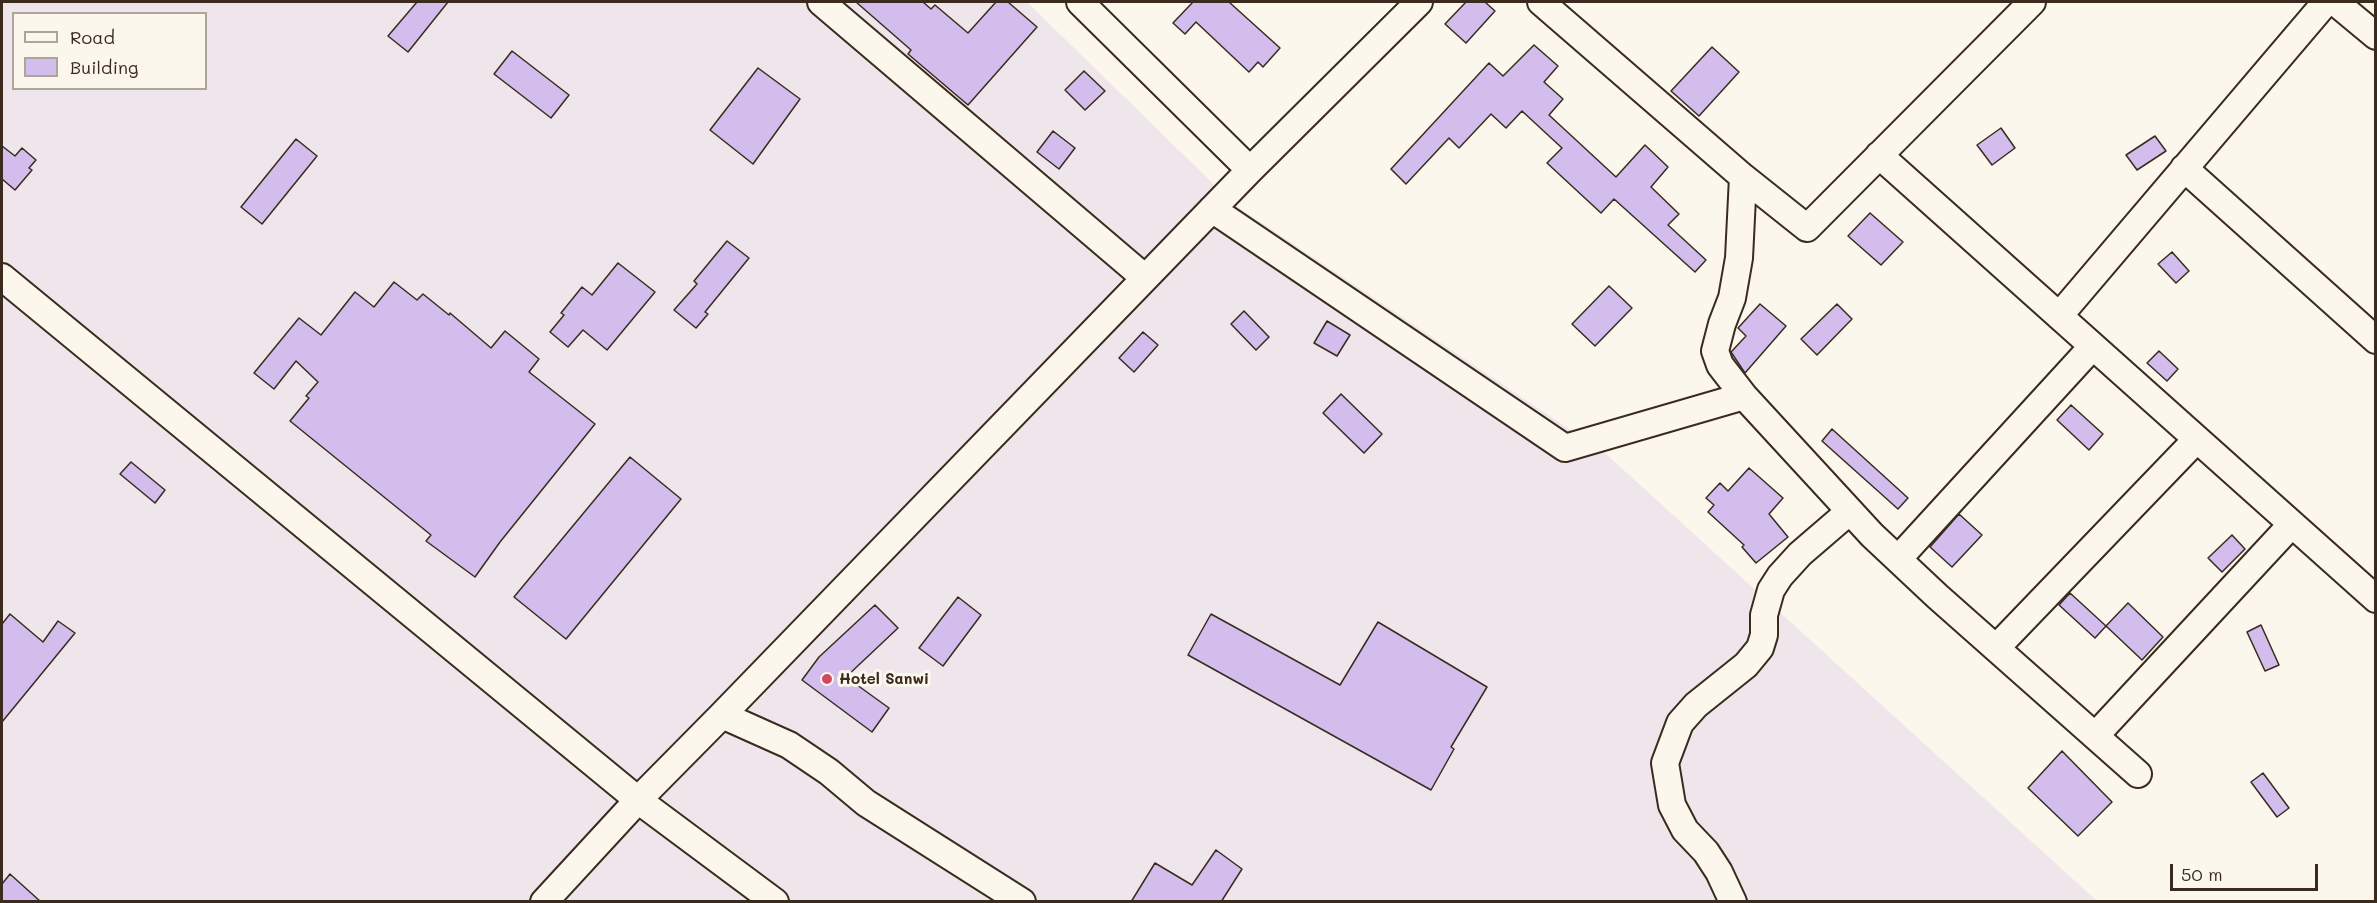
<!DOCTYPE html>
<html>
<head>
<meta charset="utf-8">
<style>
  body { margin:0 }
  #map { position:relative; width:2377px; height:903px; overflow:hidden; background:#fbf7ec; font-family:Mali,sans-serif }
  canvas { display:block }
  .frame { position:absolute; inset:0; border:3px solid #3b2a1e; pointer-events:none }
  .legend { position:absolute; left:12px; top:12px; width:195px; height:78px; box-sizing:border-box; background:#fbf7ec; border:2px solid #aea59a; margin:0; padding:8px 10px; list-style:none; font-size:18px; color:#3b2a1e }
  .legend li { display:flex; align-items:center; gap:12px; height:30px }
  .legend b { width:30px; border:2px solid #aea59a }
  .scale { position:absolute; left:2170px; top:864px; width:148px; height:27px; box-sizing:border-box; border:3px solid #3b2a1e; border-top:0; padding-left:8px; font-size:18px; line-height:21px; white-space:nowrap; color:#3b2a1e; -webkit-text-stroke:4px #fbf7ec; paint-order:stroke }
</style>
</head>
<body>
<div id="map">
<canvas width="2377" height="903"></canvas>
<div class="frame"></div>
<ul class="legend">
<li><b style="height:8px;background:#fbf7ec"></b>Road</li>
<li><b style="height:16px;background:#d2bded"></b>Building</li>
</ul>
<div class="scale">50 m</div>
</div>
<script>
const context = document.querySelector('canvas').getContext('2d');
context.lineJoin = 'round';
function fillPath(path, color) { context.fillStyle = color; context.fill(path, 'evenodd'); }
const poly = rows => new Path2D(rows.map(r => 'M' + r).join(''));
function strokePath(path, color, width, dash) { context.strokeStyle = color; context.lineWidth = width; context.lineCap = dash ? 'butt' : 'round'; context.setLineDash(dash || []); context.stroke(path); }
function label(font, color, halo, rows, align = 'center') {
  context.font = font + ' Mali,sans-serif'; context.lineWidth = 6; context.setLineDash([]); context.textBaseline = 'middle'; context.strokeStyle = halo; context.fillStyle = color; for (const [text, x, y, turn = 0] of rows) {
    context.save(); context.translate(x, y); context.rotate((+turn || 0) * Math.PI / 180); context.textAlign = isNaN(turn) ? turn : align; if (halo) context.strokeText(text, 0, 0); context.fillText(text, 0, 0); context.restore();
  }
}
fillPath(poly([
  [2,2,1027,2,1235,205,1605,453,2097,901,2,902],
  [14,14,206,14,206,88,14,88]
]), '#efe6ec');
const building = poly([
  [417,2,448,2,408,52,388,36,417,2],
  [856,2,923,2,931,9,935,5,968,33,996,2,1008,2,1037,27,968,105,908,54,911,50,856,2],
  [1193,2,1229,2,1280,48,1263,67,1258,62,1249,72,1196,22,1185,34,1173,23,1193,2],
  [1466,2,1485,2,1495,11,1466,43,1445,24,1466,2],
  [1534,45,1558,66,1544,82,1563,99,1549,115,1616,177,1645,145,1668,167,1651,187,1679,214,1668,225,1706,260,1695,272,1614,199,1601,213,1547,163,1562,148,1522,111,1506,128,1491,114,1459,148,1449,138,1406,184,1391,169,1489,63,1503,76,1534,45],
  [1712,47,1739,72,1699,116,1671,91,1712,47],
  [512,51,569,95,551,118,494,74,512,51],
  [758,68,800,99,753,164,710,130,758,68],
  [1084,71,1105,91,1085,110,1065,90,1084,71],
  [2001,128,2015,148,1992,165,1977,145,2001,128],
  [1053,131,1075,148,1059,169,1037,152,1053,131],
  [2155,136,2166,151,2137,170,2126,155,2155,136],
  [296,139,317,156,262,224,241,207,296,139],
  [2,146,15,156,22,148,36,160,29,168,32,170,15,190,2,179,2,146],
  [1870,213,1903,242,1881,265,1848,236,1870,213],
  [727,241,749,258,705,312,708,314,696,328,674,310,697,284,694,281,727,241],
  [2172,252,2189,271,2176,283,2158,264,2172,252],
  [618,263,655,292,607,350,583,330,568,347,550,332,564,315,561,313,582,287,592,295,618,263],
  [394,282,417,300,423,294,449,315,450,313,491,348,505,331,539,359,529,372,595,424,500,542,475,577,426,541,431,535,290,421,309,398,306,396,318,382,296,361,274,389,254,373,299,318,321,335,355,292,374,307,394,282],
  [1609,286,1632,308,1595,346,1572,324,1609,286],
  [1760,304,1786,326,1745,373,1731,352,1746,336,1738,328,1760,304],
  [1837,304,1852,319,1817,355,1801,339,1837,304],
  [1244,311,1269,337,1256,350,1231,324,1244,311],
  [1327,321,1350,335,1337,356,1314,343,1327,321],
  [1143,332,1158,345,1134,372,1119,358,1143,332],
  [2159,351,2178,369,2167,381,2147,363,2159,351],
  [1341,394,1382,434,1364,453,1323,413,1341,394],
  [2071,405,2103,434,2089,450,2057,420,2071,405],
  [1832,429,1908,498,1898,509,1822,441,1832,429],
  [630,457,681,499,566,639,514,597,630,457],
  [131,462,165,490,155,503,120,474,131,462],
  [1749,468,1783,498,1769,514,1788,537,1756,563,1742,547,1744,545,1708,512,1714,505,1706,498,1720,483,1728,491,1749,468],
  [1959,514,1982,535,1952,567,1930,547,1959,514],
  [2232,535,2245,549,2222,572,2208,558,2232,535],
  [2070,593,2106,626,2095,638,2059,605,2070,593],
  [958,597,981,615,943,666,919,648,958,597],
  [2128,603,2163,637,2142,660,2106,626,2128,603],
  [875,605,898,628,846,677,889,708,872,732,802,680,819,657,875,605],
  [10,614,43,642,58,621,75,633,2,722,2,624,10,614],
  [1211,614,1340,685,1378,622,1487,687,1451,747,1454,749,1431,790,1188,655,1211,614],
  [2261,625,2279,665,2265,671,2247,632,2261,625],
  [2062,751,2112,802,2078,836,2028,788,2062,751],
  [2263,773,2289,808,2277,817,2251,782,2263,773],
  [1216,850,1242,869,1221,902,1131,902,1155,863,1192,885,1216,850],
  [10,874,41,902,2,902,2,884,10,874]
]);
fillPath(building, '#d2bded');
strokePath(building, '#3b2a1e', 1.5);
const minor = poly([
  [821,2,1145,278],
  [1080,2,1250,170],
  [1541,2,1743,177,1807,228,2032,2],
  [2335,2,2376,36],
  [1879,155,2376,599],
  [2184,168,2376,340],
  [1743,177,1739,258,1732,298,1722,324,1715,351,1720,365,1744,396,1872,535,1937,596,2138,774],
  [1212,209,1565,448,1744,396],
  [2,277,638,800,775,902],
  [2059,316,2326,2],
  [1898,559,2093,346],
  [1996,648,2197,439],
  [722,715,789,745,829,772,866,803,1022,902],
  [2095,736,2292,524],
  [544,902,638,800,722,715,1250,170,1419,2],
  [1733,902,1719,872,1706,852,1685,830,1672,805,1665,763,1680,723,1696,705,1746,665,1760,648,1764,635,1764,615,1771,590,1780,576,1800,554,1850,511]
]);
strokePath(minor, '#3b2a1e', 30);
strokePath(minor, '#fbf7ec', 26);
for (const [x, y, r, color] of [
  [827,679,6,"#d1495b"]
]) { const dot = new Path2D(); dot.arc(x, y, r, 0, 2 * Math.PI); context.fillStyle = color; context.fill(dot); strokePath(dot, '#fbf7ec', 2); }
label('bold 15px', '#3b2a1e', '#fbf7ec', [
  ["Hotel Sanwi",839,679]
], 'left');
</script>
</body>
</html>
